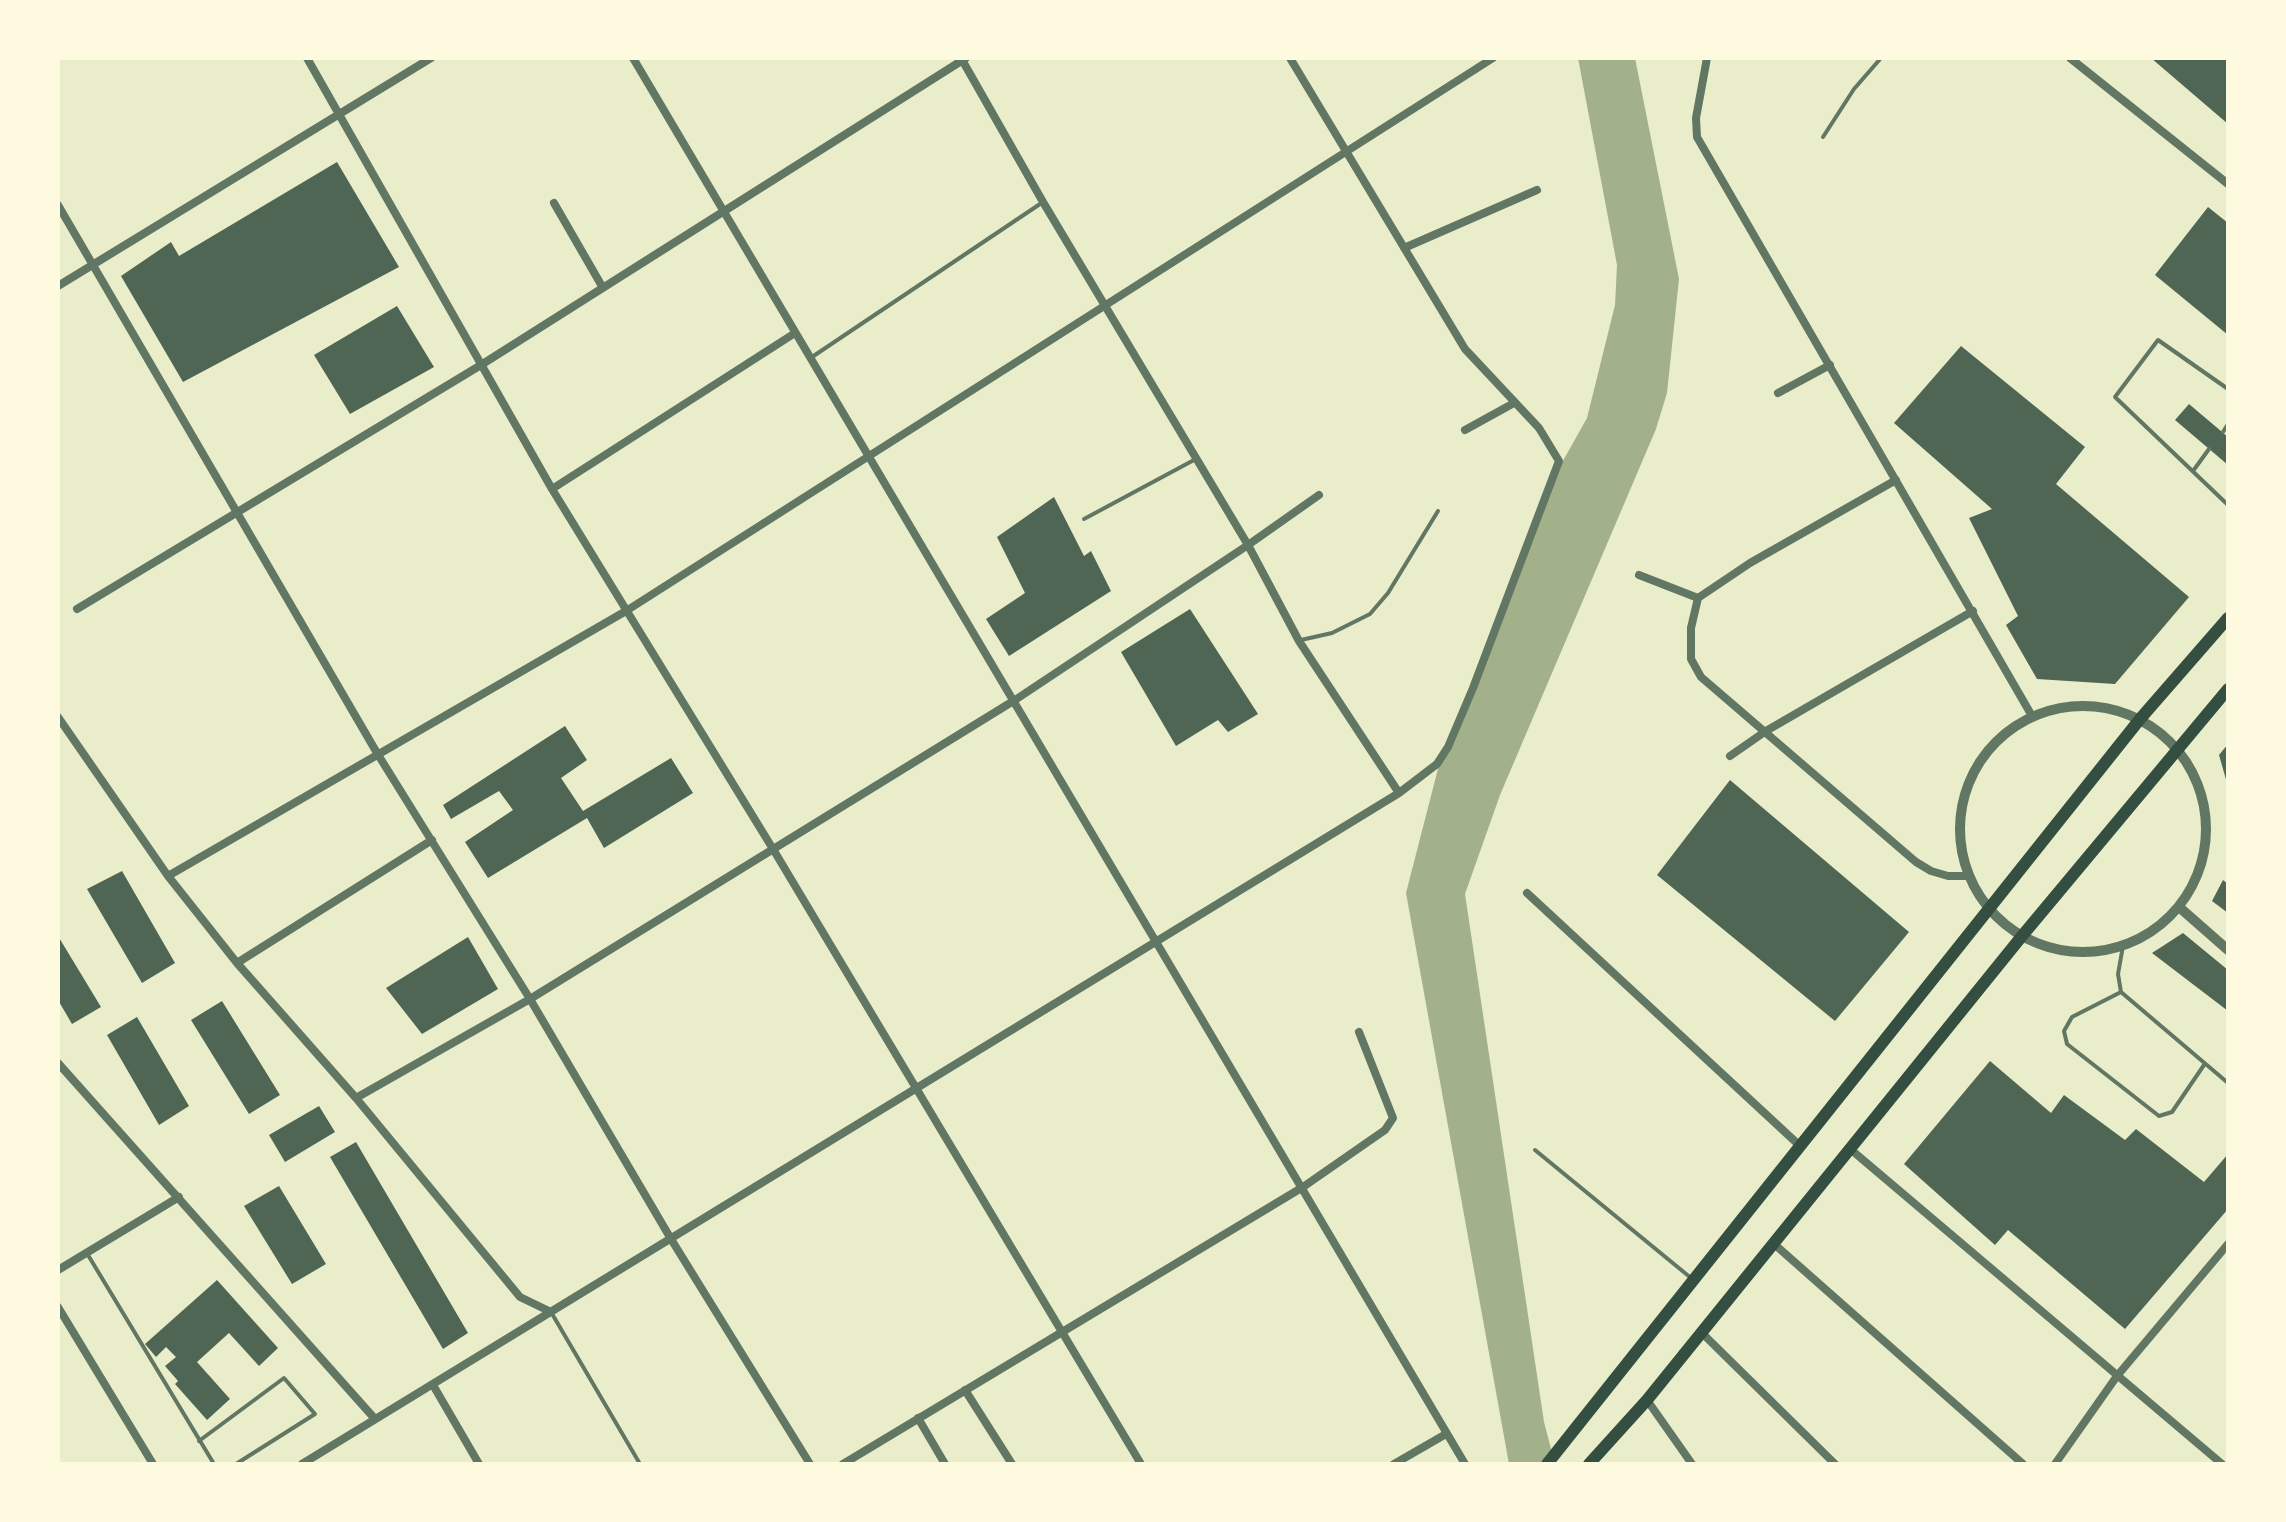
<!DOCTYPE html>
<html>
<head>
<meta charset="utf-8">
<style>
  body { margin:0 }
  #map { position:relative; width:2286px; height:1522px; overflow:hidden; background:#e9edc9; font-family:Spectral,serif }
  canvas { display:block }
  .frame { position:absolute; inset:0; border:60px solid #fefae0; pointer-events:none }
</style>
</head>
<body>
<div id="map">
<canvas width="2286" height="1522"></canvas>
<div class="frame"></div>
</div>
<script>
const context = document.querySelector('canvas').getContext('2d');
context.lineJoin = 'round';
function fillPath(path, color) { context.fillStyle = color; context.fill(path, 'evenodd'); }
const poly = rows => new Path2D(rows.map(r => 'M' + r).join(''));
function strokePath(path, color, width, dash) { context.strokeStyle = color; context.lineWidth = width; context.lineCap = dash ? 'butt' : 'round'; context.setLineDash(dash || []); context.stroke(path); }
fillPath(poly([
  [1578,58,1635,58,1679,279,1667,393,1656,429,1500,795,1465,894,1544,1422,1555,1464,1509,1464,1406,893,1440,761,1555,475,1587,418,1615,305,1617,265]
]), '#a3b18a');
fillPath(poly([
  [2151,58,2228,58,2228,124],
  [337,162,399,267,183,382,121,276,171,242,179,256],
  [2208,207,2228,223,2228,335,2155,275],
  [397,306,434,367,350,414,314,355],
  [1961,346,2085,447,2056,484,2189,597,2115,684,2037,679,2006,625,2018,616,1969,518,1992,509,1894,423],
  [2189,404,2228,437,2228,465,2175,420],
  [1054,497,1084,556,1091,551,1111,591,1009,656,986,619,1025,593,997,537],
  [1190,609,1258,714,1228,732,1218,720,1176,746,1121,652],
  [565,726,587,760,561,778,583,811,671,758,693,793,604,848,587,818,488,878,465,842,513,810,499,791,451,819,443,805],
  [2228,744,2228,783,2227,783,2219,755],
  [1730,780,1909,932,1835,1021,1657,875],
  [122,871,175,963,142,983,87,889],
  [2223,880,2228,884,2228,913,2212,901],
  [2183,933,2228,970,2228,1011,2152,953],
  [58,936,101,1007,72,1024,58,1000],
  [468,937,498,989,422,1034,386,988],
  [222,1001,280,1095,249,1114,191,1020],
  [137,1017,189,1106,159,1125,107,1035],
  [1990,1061,2051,1113,2064,1095,2125,1140,2136,1129,2204,1182,2228,1154,2228,1209,2125,1329,2008,1230,1995,1245,1904,1164],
  [319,1106,335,1132,285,1162,269,1135],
  [356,1142,468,1333,443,1349,330,1157],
  [279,1186,326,1264,292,1284,244,1206],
  [217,1280,278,1348,259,1366,229,1333,197,1362,230,1399,207,1420,175,1384,178,1381,165,1366,176,1357,166,1347,156,1357,145,1344]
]), '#4f6655');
strokePath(poly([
  [1823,137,1854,89,1881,58],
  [812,357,1043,202],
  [2228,389,2158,340,2115,397,2228,505],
  [2223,432,2228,424],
  [2193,471,2209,449],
  [1084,519,1194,460],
  [1301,640,1332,633,1370,614,1388,593,1438,511],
  [2123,946,2118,974,2121,992,2228,1083],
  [2121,992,2072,1017,2064,1031,2067,1044,2159,1116,2172,1112,2204,1065],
  [1535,1150,1691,1278],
  [88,1255,214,1464],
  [551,1312,640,1464],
  [199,1441,284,1378,315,1414,236,1464]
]), '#617663', 4);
strokePath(poly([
  [307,58,552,489,773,849,1141,1464],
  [633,58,1465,1464],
  [961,58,1043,202,1248,545,1299,641,1399,793],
  [1707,58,1696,118,1697,137,2032,716],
  [2070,58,2228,184],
  [554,203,603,288],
  [58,205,377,753,530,999,671,1239,810,1464],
  [1404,248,1537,190],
  [58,286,431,58],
  [1778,393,1830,365],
  [1465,430,1514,403],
  [1896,480,1750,563,1698,598,1691,628,1691,659,1701,677,1916,862,1931,871,1948,876,1969,876],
  [552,489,795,333],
  [1639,575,1698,598],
  [77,609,481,365,966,58],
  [58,717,168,876,237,963,356,1098,520,1297,551,1312],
  [1730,756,1766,731,1973,611],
  [168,876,626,611,1493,58],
  [1527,893,1799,1145],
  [237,963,432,840],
  [58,1063,375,1419],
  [356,1098,530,999,1015,700,1248,545,1319,495],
  [1849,1148,2222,1464],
  [1773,1243,2023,1464],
  [58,1270,179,1197],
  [58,1307,153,1464],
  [1701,1332,1835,1464],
  [433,1385,479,1464],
  [965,1390,1012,1464],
  [1647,1400,1692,1464],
  [918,1418,945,1464],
  [302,1464,1399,793,1437,764,1448,747,1473,688,1559,461,1539,428,1465,349,1290,58],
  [843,1464,1303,1187,1385,1130,1393,1118,1359,1032],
  [1394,1464,1446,1434],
  [2055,1464,2117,1376,2228,1244]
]), '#617663', 8);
strokePath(poly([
  '1960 829a123 123 0 1 1 246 0a123 123 0 1 1-246 0Z',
  [2179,907,2228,950]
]), '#617663', 10);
strokePath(poly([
  [1547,1464,2140,719,2228,618],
  [1589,1464,1647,1400,2022,936,2228,689]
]), '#344e41', 12);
</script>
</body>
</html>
